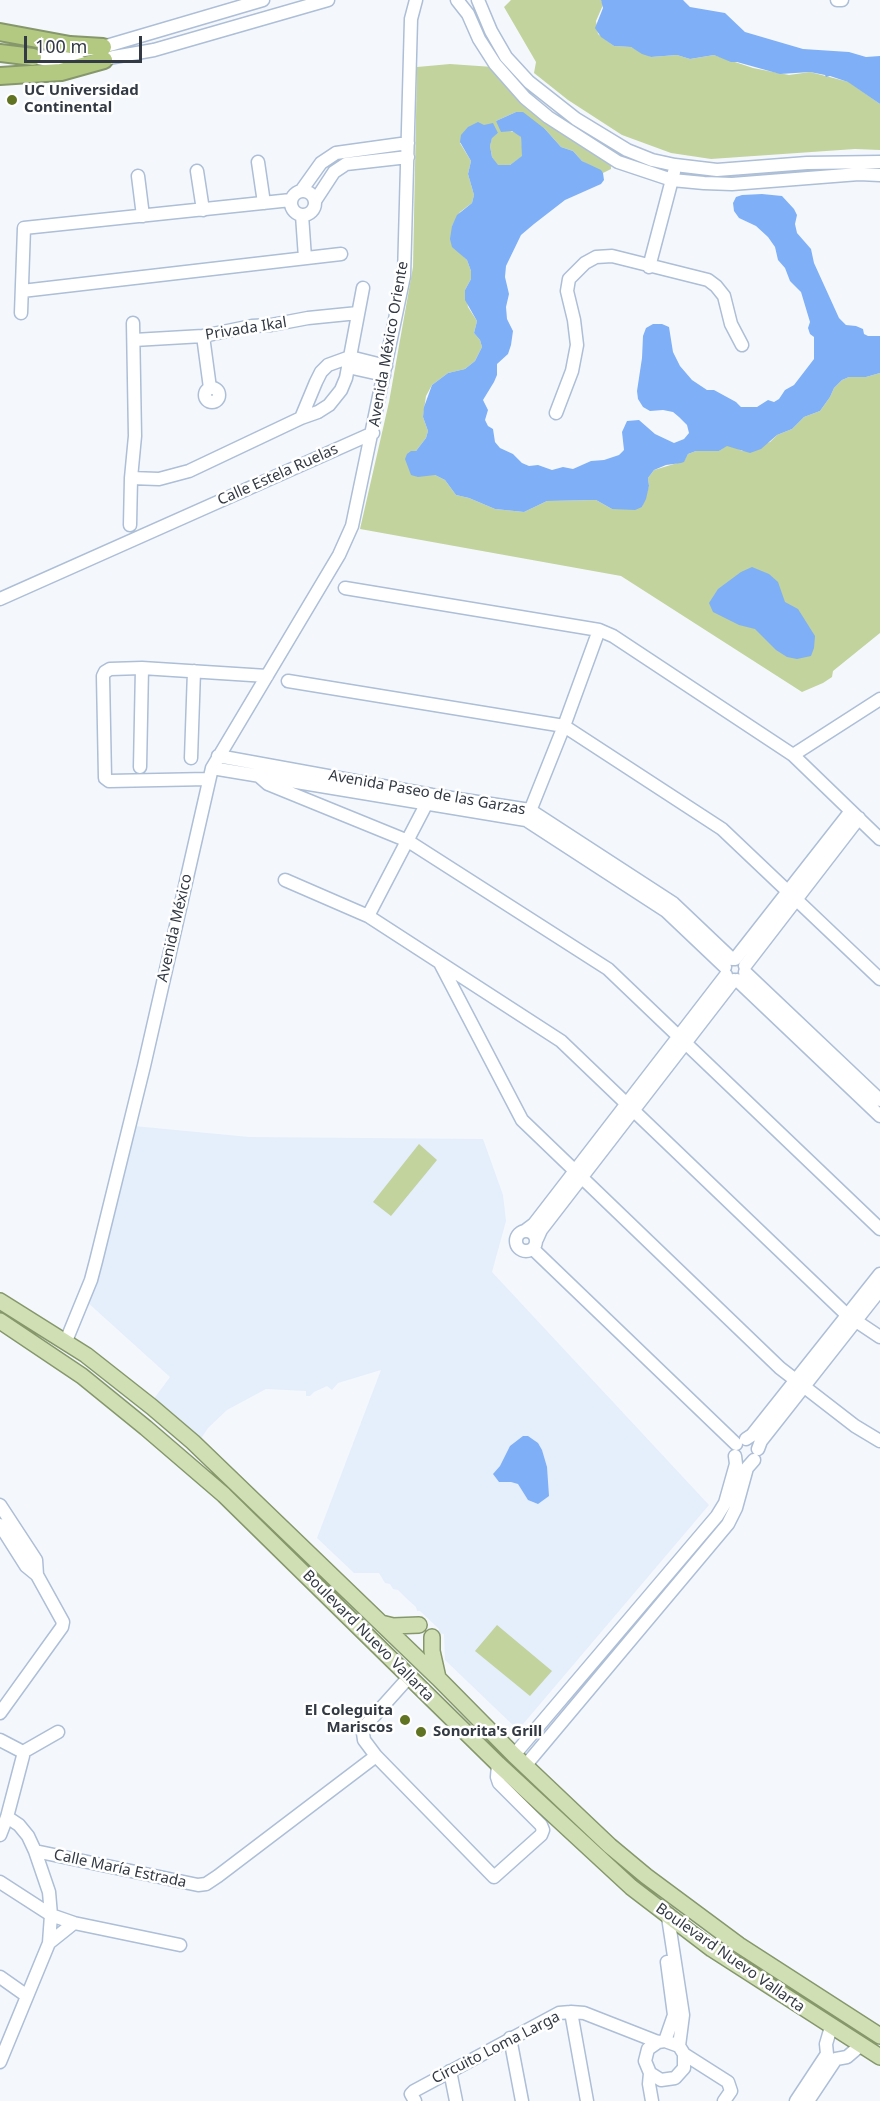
<!DOCTYPE html>
<html>
<head>
<meta charset="utf-8">
<style>
  body { margin:0 }
  #map { position:relative; width:880px; height:2101px; overflow:hidden; background:#f4f8fd; font-family:"Noto Sans",sans-serif }
  canvas { display:block }
  .scale { position:absolute; left:24px; top:36px; width:118px; height:27px; box-sizing:border-box; border:3px solid #333a44; border-top:0; padding-left:8px; font-size:18px; line-height:21px; white-space:nowrap; color:#333a44; -webkit-text-stroke:4px #fff; paint-order:stroke }
</style>
</head>
<body>
<div id="map">
<canvas width="880" height="2101"></canvas>
<div class="scale">100 m</div>
</div>
<script>
const context = document.querySelector('canvas').getContext('2d');
context.lineJoin = 'round';
function fillPath(path, color) { context.fillStyle = color; context.fill(path, 'evenodd'); }
const poly = rows => new Path2D(rows.map(r => 'M' + r).join(''));
function strokePath(path, color, width, dash) { context.strokeStyle = color; context.lineWidth = width; context.lineCap = dash ? 'butt' : 'round'; context.setLineDash(dash || []); context.stroke(path); }
function label(font, color, halo, rows, align = 'center') {
  context.font = font + ' "Noto Sans",sans-serif'; context.lineWidth = 5; context.setLineDash([]); context.textBaseline = 'middle'; context.strokeStyle = halo; context.fillStyle = color; for (const [text, x, y, turn = 0] of rows) {
    context.save(); context.translate(x, y); context.rotate((+turn || 0) * Math.PI / 180); context.textAlign = isNaN(turn) ? turn : align; if (halo) context.strokeText(text, 0, 0); context.fillText(text, 0, 0); context.restore();
  }
}
fillPath(poly([
  [134,1126,249,1137,483,1139,503,1195,506,1221,492,1272,709,1505,518,1730,445,1660,444,1634,439,1633,439,1629,420,1611,417,1611,416,1607,406,1598,398,1590,393,1589,390,1584,385,1583,379,1573,354,1573,317,1538,381,1370,338,1383,332,1390,327,1386,314,1392,310,1396,306,1396,306,1391,266,1389,227,1410,208,1428,200,1440,153,1400,170,1377,86,1301]
]), '#e5eefb');
fillPath(poly([
  [511,0,601,0,603,5,596,21,598,34,614,46,631,47,651,57,677,55,690,59,714,55,753,68,789,75,810,72,849,82,880,104,880,150,855,149,711,159,671,153,622,135,568,100,534,73,536,62,504,7],
  [450,64,493,67,611,164,611,169,603,173,582,161,573,151,561,147,545,129,516,112,496,121,507,130,517,133,521,137,523,156,510,165,497,165,492,157,490,146,492,137,498,133,460,143,471,161,468,174,474,195,472,203,460,212,452,226,461,254,467,260,471,271,471,279,465,290,468,307,477,321,474,333,480,340,482,347,475,361,465,369,448,373,432,385,426,396,423,417,428,431,426,438,416,451,411,451,435,475,445,480,456,495,469,498,495,509,524,512,547,501,596,500,612,509,642,507,649,486,648,478,654,470,684,461,688,454,696,451,719,451,726,446,733,446,742,451,770,442,777,435,792,429,804,417,820,411,830,397,834,388,842,380,849,377,866,377,880,373,880,633,833,671,832,677,823,683,802,692,621,576,360,529,389,402,413,267,417,67],
  [419,1144,437,1160,391,1216,373,1202],
  [497,1625,552,1671,530,1696,475,1651]
]), '#c2d39d');
fillPath(poly([
  [601,0,683,0,690,7,725,13,745,32,803,49,849,52,866,57,880,56,880,104,848,82,830,76,826,77,825,75,810,72,780,74,737,62,731,62,714,55,690,59,677,55,651,57,642,54,631,47,614,46,601,37,595,28,603,8],
  [516,112,523,112,545,129,561,147,573,151,582,161,601,170,603,173,604,180,601,184,565,200,534,224,521,235,506,266,505,277,509,294,506,307,507,319,513,331,511,345,508,354,497,364,497,375,494,382,483,400,488,410,485,420,488,426,493,429,495,442,500,448,513,454,522,463,529,466,538,465,552,470,563,467,573,469,591,461,604,460,619,455,624,450,622,432,627,421,639,420,655,434,674,443,684,439,689,433,687,425,679,417,673,412,663,410,650,411,643,407,638,399,637,391,642,358,643,336,646,328,653,324,662,324,669,327,673,352,680,366,692,380,707,390,714,390,736,402,741,407,757,407,768,400,774,402,779,399,785,390,794,385,814,359,814,337,810,334,808,328,810,322,801,292,790,281,785,268,778,260,775,247,768,237,756,226,739,218,734,211,733,203,736,197,742,195,762,194,782,196,794,209,797,215,795,224,797,233,811,249,814,263,839,318,846,325,856,326,863,329,864,334,868,336,880,336,880,373,866,377,849,377,842,380,834,388,830,397,820,411,804,417,792,429,777,435,761,449,750,453,727,446,719,451,696,451,688,454,684,462,681,463,666,465,654,470,648,478,649,486,646,499,642,507,635,510,612,509,596,500,547,501,524,512,495,509,469,498,456,495,445,480,435,475,418,477,411,475,405,459,407,454,411,451,416,451,426,438,428,431,423,417,424,407,432,385,448,373,465,369,475,361,482,347,480,340,474,333,477,321,465,300,465,290,471,279,471,271,467,260,452,247,450,239,452,226,457,215,472,203,474,195,468,174,471,161,460,142,461,135,468,127,478,122,484,125,493,123,498,133,492,138,490,146,492,157,498,165,510,165,522,156,521,137,512,131,501,132,496,121],
  [752,567,769,574,778,582,785,602,798,609,815,636,814,648,811,656,797,659,787,657,776,650,755,629,739,625,713,612,709,603,718,589,741,572],
  [523,1436,528,1436,538,1443,542,1450,547,1467,549,1496,538,1504,528,1500,518,1484,511,1482,499,1482,493,1474,500,1466,510,1446]
]), '#7faff7');
const minor = poly([
  [457,0,468,14,479,39,495,64,525,98,548,117,618,162,672,180,704,183,732,184,859,174,880,175],
  [478,0,491,31,506,57,529,82,576,119,627,150,652,160,675,165,717,170,807,163,880,162],
  [837,0,842,0],
  [47,56,103,47,263,0],
  [33,57,65,63,80,62],
  [97,60,154,50,328,0],
  [258,162,264,203],
  [197,171,203,210],
  [138,176,143,216],
  [301,191,321,163,336,153,408,143],
  '291 203a12 12 0 1 1 24 0a12 12 0 1 1-24 0Z',
  [315,201,334,172,346,164,408,157],
  [302,215,305,258],
  [649,267,674,172],
  [22,291,341,254],
  [21,313,24,228,291,200],
  [203,336,210,388],
  [134,340,203,336,252,326,271,325,308,318,358,313],
  [348,367,384,375],
  '205 395a7 7 0 1 1 14 0a7 7 0 1 1-14 0Z',
  [556,413,572,371,577,345,574,320,567,291,569,279,585,263,596,257,612,256,708,280,716,286,724,296,731,324,742,345],
  [301,418,316,382,321,372,328,365,350,357,386,366],
  [131,478,159,479,189,471,301,418,318,412,329,405,341,390,346,378,363,288],
  [130,525,131,478,135,436,133,323],
  [345,588,599,630,613,636,793,755,880,839],
  [0,599,373,433],
  [288,681,564,726,722,829,880,979],
  [793,755,880,699],
  [218,756,432,795,530,810,673,903,732,959],
  [191,758,194,671],
  [263,765,260,777,268,784,408,841,608,969,880,1229],
  [140,767,142,668],
  [212,768,526,820,666,911,725,967],
  [208,779,109,781,105,778,103,676,105,672,110,669,142,668,267,676],
  [528,816,564,726,599,630],
  [285,880,368,916,561,1041,847,1315,880,1337],
  [368,916,430,797],
  [735,959,851,811],
  [440,963,522,1120,780,1368,855,1426,880,1441],
  [745,966,859,818],
  [745,972,880,1100],
  [737,980,880,1116],
  [526,1230,534,1224,726,975],
  '516 1241a10 10 0 1 1 20 0a10 10 0 1 1-20 0Z',
  [537,1239,541,1230,734,980],
  [533,1249,736,1444],
  [66,1341,91,1280,96,1261,144,1066,212,768,339,555,352,526,404,276,411,19,416,0],
  [746,1439,752,1435,880,1274],
  [758,1449,761,1441,880,1290],
  [0,1505,36,1560,37,1575],
  [0,1525,26,1566,37,1575,63,1622,62,1627,0,1713],
  [409,1677,365,1726,363,1733,364,1740,376,1756,494,1877,541,1835,543,1830,541,1825,499,1783,497,1777,498,1764],
  [0,1740,23,1752],
  [23,1752,58,1732],
  [514,1755,717,1516,725,1503,736,1464,735,1456],
  [525,1766,728,1524,736,1508,747,1468,754,1460],
  [0,1835,7,1817,23,1756,23,1752],
  [35,1851,198,1885,206,1884,218,1876,376,1756],
  [0,1882,51,1915,74,1923,180,1945],
  [668,1917,683,2015,679,2046,684,2054,684,2068,675,2078,661,2080,650,2073,645,2061,648,2049,658,2042,665,2041,679,2046],
  [49,1943,74,1923],
  [0,1977,27,1996],
  [571,2012,587,2101],
  [510,2038,522,2101],
  [665,2041,674,2015,667,1962],
  [684,2054,728,2082,731,2091,724,2101],
  [0,2062,49,1943,51,1915,49,1892,35,1851,28,1836,19,1825,7,1817],
  [450,2071,456,2101],
  [650,2073,649,2084,652,2101],
  [415,2101,411,2094,414,2091,559,2013,571,2012,584,2013,658,2042],
  [796,2101,827,2054,826,2044,831,2027],
  [808,2101,836,2059,847,2057,861,2045]
]);
const major = poly([
  [0,1301,86,1355,152,1407,193,1442,438,1678,514,1755,610,1846,646,1876,739,1945,880,2036],
  [0,1321,82,1376,146,1428,224,1495,498,1764,631,1887,712,1949,880,2057],
  [381,1623,393,1626,419,1625],
  [432,1637,432,1651,438,1678]
]);
const highway = poly([
  [0,32,70,45,103,47],
  [0,53,33,57],
  [0,76,61,72,104,60]
]);
strokePath(minor, '#adbed7', 15);
strokePath(major, '#86976c', 18);
strokePath(highway, '#86976c', 20);
strokePath(minor, '#fff', 12);
strokePath(major, '#d1dfb4', 15);
strokePath(highway, '#b3c982', 16);
for (const [x, y, r, color] of [
  [12,100,6,"#5f7322"],
  [405,1720,6,"#5f7322"],
  [421,1732,6,"#5f7322"]
]) { const dot = new Path2D(); dot.arc(x, y, r, 0, 2 * Math.PI); context.fillStyle = color; context.fill(dot); strokePath(dot, '#fff', 2); }
label('bold 15px', '#333a44', '#fff', [
  ["UC Universidad",24,91],
  ["Continental",24,108],
  ["El Coleguita",393,1711,"right"],
  ["Mariscos",393,1728,"right"],
  ["Sonorita's Grill",433,1732]
], 'left');
label('15px', '#333a44', '#fff', [
  ["Privada Ikal",246,329,-9],
  ["Avenida México Oriente",389,344,-80],
  ["Calle Estela Ruelas",278,475,-24],
  ["Avenida Paseo de las Garzas",427,793,10],
  ["Avenida México",175,928,-77],
  ["Boulevard Nuevo Vallarta",368,1636,45],
  ["Calle María Estrada",120,1869,12],
  ["Boulevard Nuevo Vallarta",730,1958,35],
  ["Circuito Loma Larga",496,2048,-27]
]);
</script>
</body>
</html>
